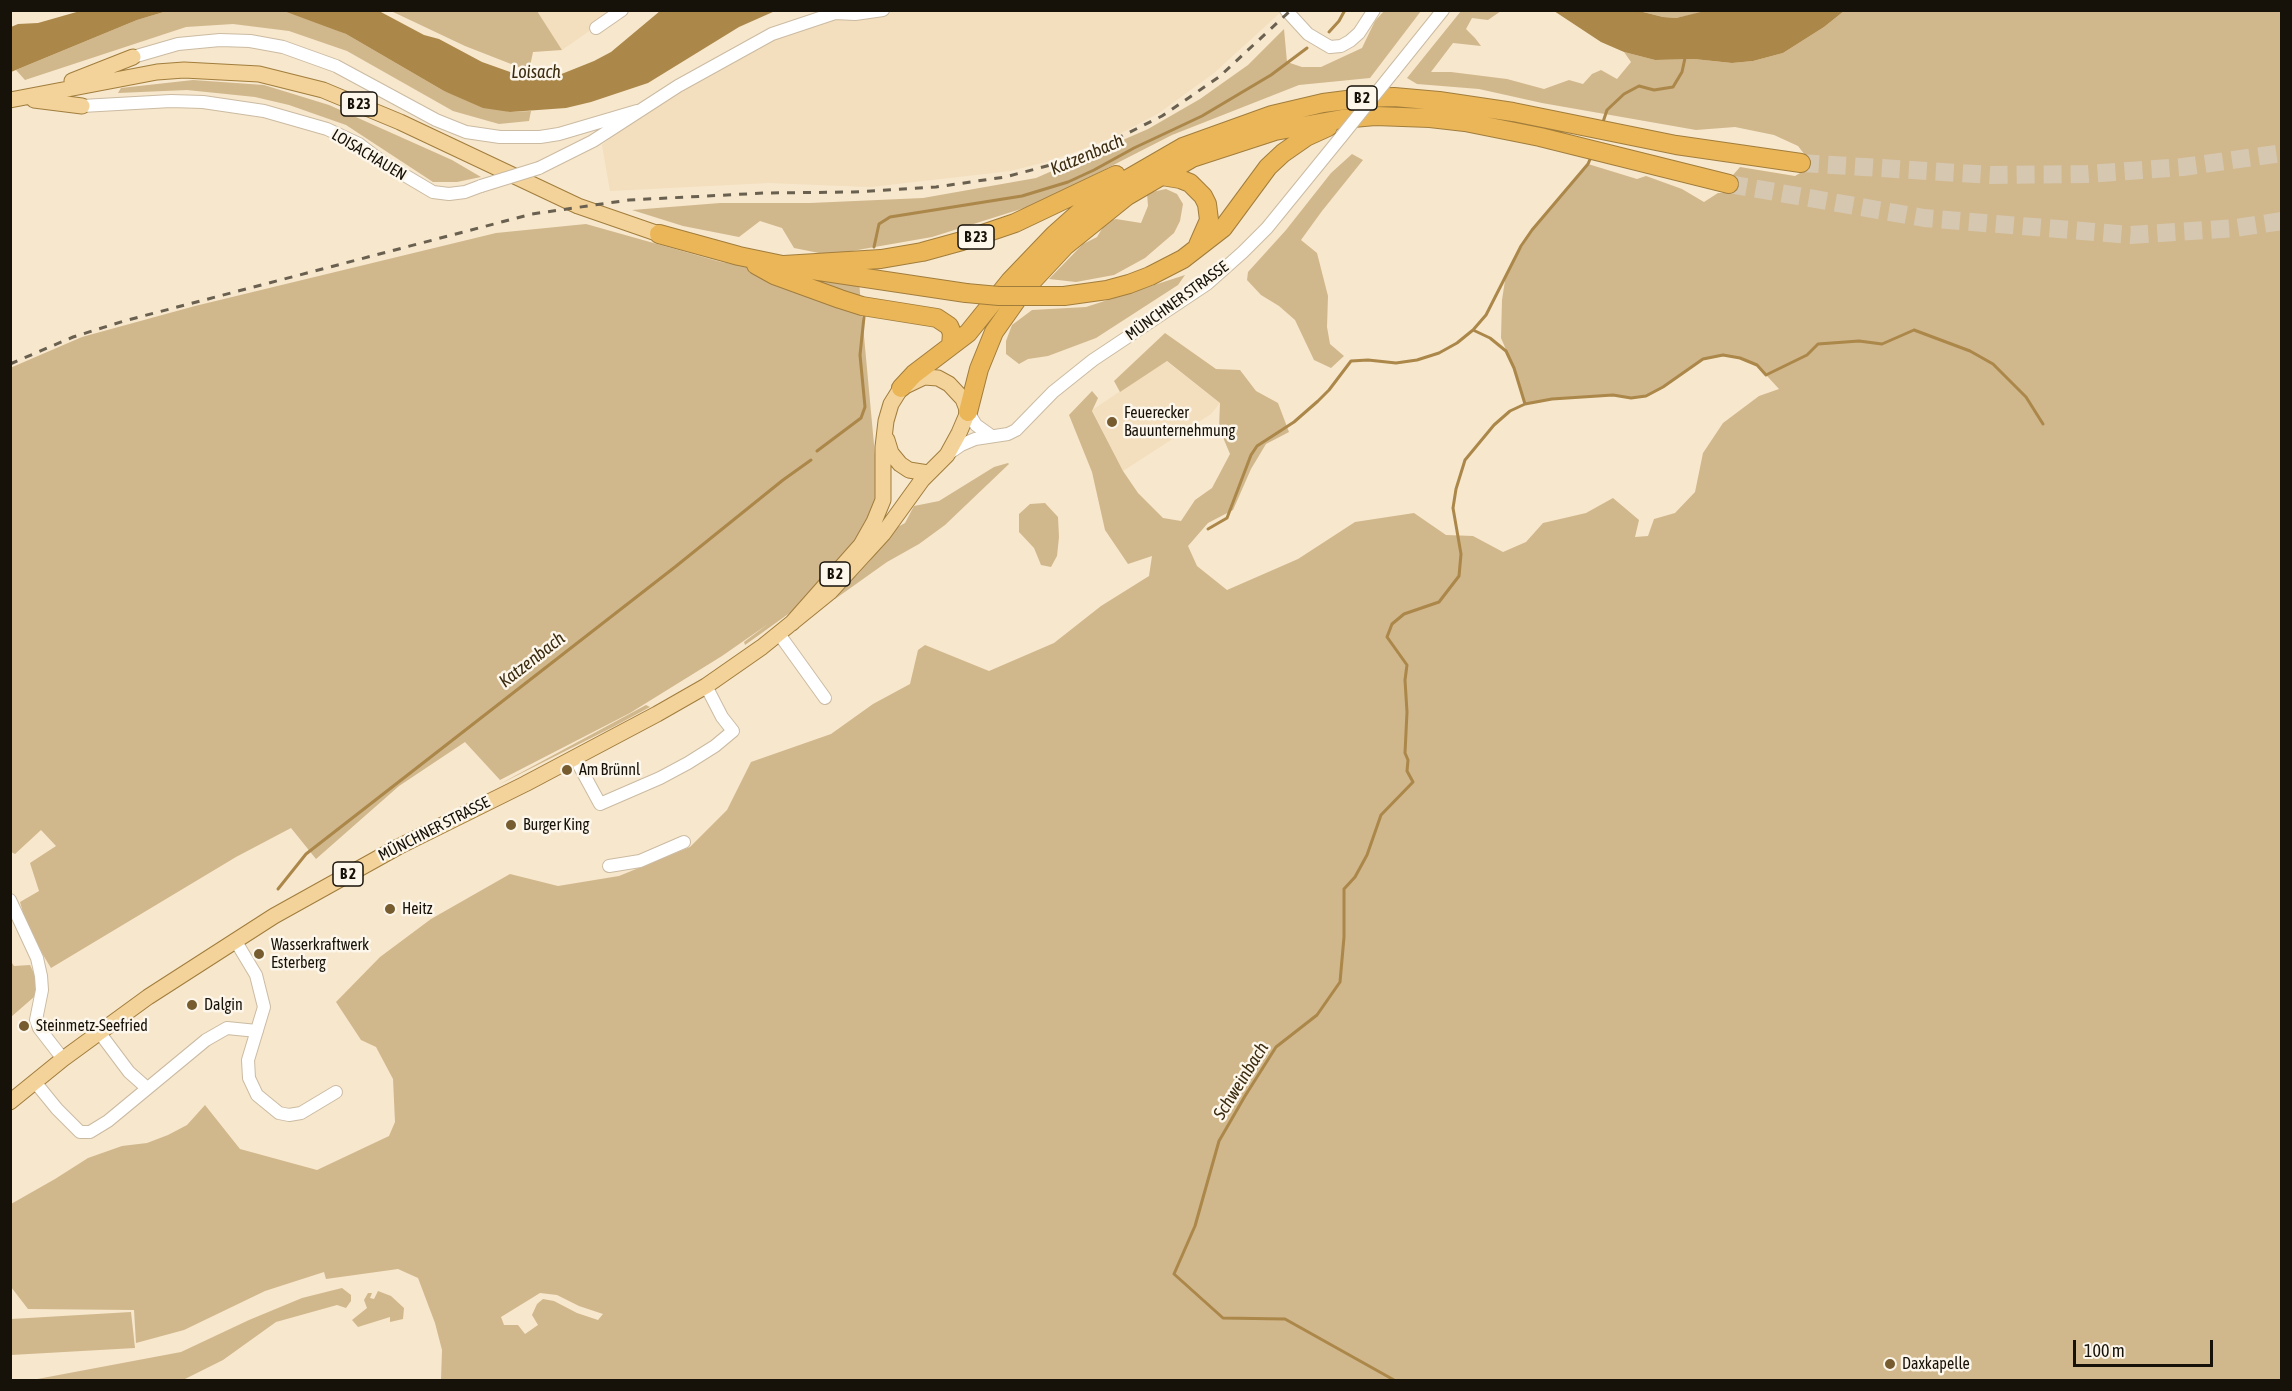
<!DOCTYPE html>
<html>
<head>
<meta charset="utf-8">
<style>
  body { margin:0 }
  #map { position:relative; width:2292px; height:1391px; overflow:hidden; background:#f7e7cd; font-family:"Asap Condensed",sans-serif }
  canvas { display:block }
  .frame { position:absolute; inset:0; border:12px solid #171209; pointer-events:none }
  .scale { position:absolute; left:2073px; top:1340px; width:140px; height:27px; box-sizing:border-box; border:3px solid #171209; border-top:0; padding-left:8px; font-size:18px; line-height:21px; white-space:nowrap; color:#171209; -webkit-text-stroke:4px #fcf6eb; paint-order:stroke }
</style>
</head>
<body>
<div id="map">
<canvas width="2292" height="1391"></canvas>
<div class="frame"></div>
<div class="scale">100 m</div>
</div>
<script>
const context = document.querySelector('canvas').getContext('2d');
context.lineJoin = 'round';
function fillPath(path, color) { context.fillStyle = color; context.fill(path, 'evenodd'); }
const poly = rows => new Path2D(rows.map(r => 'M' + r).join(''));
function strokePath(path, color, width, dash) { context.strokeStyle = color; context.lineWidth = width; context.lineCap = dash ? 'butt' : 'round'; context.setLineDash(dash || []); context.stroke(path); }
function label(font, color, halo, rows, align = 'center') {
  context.font = font + ' "Asap Condensed",sans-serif'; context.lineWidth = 5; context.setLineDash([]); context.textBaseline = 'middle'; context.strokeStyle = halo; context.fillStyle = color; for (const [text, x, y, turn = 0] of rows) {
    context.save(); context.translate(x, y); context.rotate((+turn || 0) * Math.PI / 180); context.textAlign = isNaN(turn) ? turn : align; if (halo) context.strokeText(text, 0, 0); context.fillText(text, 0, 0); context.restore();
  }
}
fillPath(poly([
  [537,11,618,11,562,50],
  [834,11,1282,11,1214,73,1159,113,1110,139,1050,161,1010,171,871,187,768,183,610,191,602,145,675,85],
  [1166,361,1220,403,1211,414,1123,471,1092,410]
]), '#f3debd');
fillPath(poly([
  [167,11,284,11,293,12,346,34,444,91,510,112,531,111,529,121,499,124,453,111,347,51,289,31,233,24,186,27,25,80,16,70,137,20],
  [391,11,537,11,562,50,533,52,529,71,465,46],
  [1384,11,1421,11,1370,78,1299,85,1172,135,1037,204,932,237,829,255,794,248,782,228,760,221,739,237,683,226,632,210,720,203,810,203,923,198,1036,178,1148,129,1200,99,1248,65,1284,29,1287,62,1302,67,1321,67,1362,48,1375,21],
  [1461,11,1501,11,1488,20,1472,18,1466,29,1475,38,1481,46,1453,43,1431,72,1451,72,1507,79,1544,89,1569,80,1583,84,1592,74,1601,70,1617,79,1631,62,1624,52,1655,60,1694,59,1732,63,1753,61,1783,53,1824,27,1844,11,2281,11,2281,1380,441,1380,442,1350,435,1323,418,1278,398,1269,326,1279,324,1272,265,1291,184,1330,136,1343,134,1310,28,1309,11,1287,11,1204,55,1179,88,1158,122,1146,147,1143,168,1135,187,1125,205,1105,240,1149,317,1170,389,1136,395,1122,393,1079,376,1047,361,1040,336,1002,380,957,431,919,510,874,558,886,619,876,690,847,727,810,751,762,831,734,873,704,910,684,918,650,925,645,989,671,1054,643,1101,606,1149,576,1152,556,1128,564,1105,530,1092,472,1069,415,1092,391,1098,398,1092,411,1123,471,1138,493,1163,518,1181,521,1195,500,1212,488,1230,454,1219,428,1220,403,1167,361,1120,392,1114,381,1165,333,1216,369,1240,370,1256,391,1278,403,1289,432,1266,444,1251,469,1233,510,1208,523,1188,546,1197,566,1227,590,1298,559,1355,522,1414,513,1446,535,1473,536,1503,552,1526,542,1543,523,1586,513,1613,498,1639,520,1635,537,1648,536,1654,519,1675,513,1695,492,1703,453,1723,423,1759,396,1779,389,1757,365,1740,358,1723,355,1703,359,1663,387,1646,396,1631,398,1613,395,1552,399,1525,404,1514,368,1501,338,1502,300,1506,274,1532,230,1588,164,1637,179,1646,176,1682,189,1704,202,1718,193,1731,193,1733,175,1740,167,1795,176,1807,169,1805,155,1798,146,1774,135,1735,127,1696,130,1542,103,1479,89,1417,84,1407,78],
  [540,1293,557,1295,579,1306,603,1314,598,1320,577,1313,554,1301,543,1299,537,1304,532,1315,538,1325,525,1334,518,1325,504,1325,501,1317],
  [1639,11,1709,11,1676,18,1663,17],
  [193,80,264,85,329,105,452,160,481,177,457,182,433,182,346,125,289,105,255,97,187,90,118,93,121,88],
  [1352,154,1363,160,1322,211,1301,240,1317,253,1328,296,1327,327,1330,344,1344,356,1331,368,1314,360,1295,320,1279,306,1261,295,1247,280,1248,272,1286,230,1331,173],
  [1166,189,1177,194,1183,204,1180,221,1174,233,1145,258,1114,275,1076,282,1049,279,1083,244,1097,237,1106,222,1116,219,1141,223,1148,206,1147,193],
  [586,224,721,262,780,272,858,271,878,488,878,498,861,539,798,607,745,645,744,642,768,624,722,656,630,713,500,780,465,742,399,786,316,859,291,828,236,857,51,968,28,930,20,902,39,891,30,863,56,846,41,830,15,854,11,852,10,368,82,337,195,306,496,233],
  [1185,275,1178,285,1096,338,1048,356,1028,359,1019,364,1006,354,1006,341,1012,325,1032,310,1086,307],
  [1008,463,1009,464,945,525,919,544,887,562,835,599,869,562,894,529,905,523,914,506,939,501,994,467],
  [1045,503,1058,517,1059,537,1057,556,1051,567,1041,565,1034,548,1019,532,1019,514,1030,504],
  [646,705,650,707,613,727,498,785],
  [10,960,14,966,30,965,42,990,11,1017],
  [342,1288,351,1295,351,1301,346,1308,337,1305,276,1322,223,1360,183,1380,32,1380,181,1352,249,1320,302,1298],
  [378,1291,391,1296,404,1308,403,1319,390,1322,390,1317,358,1327,352,1320,367,1308,364,1300,368,1293,372,1293,370,1298,374,1299],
  [131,1312,135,1348,11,1355,11,1319]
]), '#d1b78c');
fillPath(poly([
  [1709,10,1844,11,1824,27,1783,53,1753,61,1732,63,1694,59,1655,60,1624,52,1601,42,1554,11,1639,11,1663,17,1676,18],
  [80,11,167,11,137,20,11,72,11,27,18,24,38,23],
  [284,11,379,11,424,35,439,39,482,62,527,78,559,75,594,61,611,52,660,11,775,11,739,27,648,83,591,102,566,108,510,112,483,108,444,91,346,34]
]), '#ab8749');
strokePath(poly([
  [1329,32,1339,21,1345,10],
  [1602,125,1607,110,1624,94,1639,86,1654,90,1673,87,1682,72,1685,58],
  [1591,157,1588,164,1532,230,1521,246,1486,315,1473,330,1490,338,1506,351,1514,368,1525,404,1552,399,1613,395,1631,398,1646,396,1663,387,1703,359,1723,355,1740,358,1757,365,1766,375,1807,355,1818,344,1859,341,1882,344,1914,330,1970,351,1993,364,2026,397,2043,424],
  [874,247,879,224,890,217,1022,196,1068,182,1094,170,1134,148,1202,116,1271,75,1307,48],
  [817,451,861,418,865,407,860,355,864,317],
  [1208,529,1227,518,1251,455,1257,446,1294,422,1318,401,1329,390,1351,361,1368,360,1396,363,1417,360,1439,353,1457,343,1473,330],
  [278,889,306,854,675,567,783,480,811,460],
  [1394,1380,1285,1319,1223,1318,1174,1274,1195,1226,1219,1141,1245,1096,1276,1047,1317,1015,1340,982,1344,937,1344,889,1355,877,1367,855,1381,815,1413,782,1407,771,1408,760,1405,753,1407,712,1405,680,1407,665,1387,637,1392,624,1404,614,1439,602,1459,576,1461,554,1453,508,1456,489,1465,460,1494,425,1510,411,1525,404]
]), '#ab8749', 3);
strokePath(poly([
  [1801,163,1991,175,2087,174,2183,167,2282,153],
  [1729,184,1924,218,2131,235,2236,228,2282,221]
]), '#d5c7b0', 18, [18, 9]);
const minor = poly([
  [1286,10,1308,34,1330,47,1341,46,1350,41,1359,33,1374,10],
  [596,28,622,10],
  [133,57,178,44,220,40,250,41,283,47,336,66,436,120,466,132,500,137,540,137,559,134,637,111],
  [1394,71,1443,10],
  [82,106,171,101,203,102,264,111,327,129,359,144,384,163,433,192,449,194,465,192,481,186],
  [539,168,593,141,678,86,772,34,835,13,855,14,883,10],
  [968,412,976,425,990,435],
  [948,454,961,445,975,439,1008,434,1016,430,1053,392,1093,360,1207,284,1243,252,1267,228,1341,137],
  [779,634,825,698],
  [575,758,600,804,660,778,688,763,715,746,733,731,722,717,706,686],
  [609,866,640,861,684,842],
  [10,900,37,958,41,976,42,990,36,1020,39,1028,63,1059],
  [235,940,256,975,264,1007,248,1060,249,1078,257,1095,279,1113,289,1115,301,1113,336,1092],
  [99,1032,129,1072,147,1088],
  [35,1082,57,1109,80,1132,90,1132,108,1121,206,1040,227,1028,257,1031]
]);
const major = poly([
  [72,81,133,57],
  [10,100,157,72,184,70,259,74,323,90,400,122,578,206,659,234],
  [34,100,82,106],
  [887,440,891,453,900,464,909,470,928,473],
  [10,1102,63,1059,148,997,274,916,398,847,525,784,657,714,706,686,762,647,830,592,883,534,922,480,947,455,959,433,968,412,963,399,949,384,938,378,924,377,901,388,891,404,886,421,883,447,883,500,874,522,861,545,792,623]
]);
const highway = poly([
  [1162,176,1180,179,1190,183,1203,196,1207,204,1209,220,1198,245],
  [659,234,739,256,792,267,966,293],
  [756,265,774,275,840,299,862,306,937,318,949,326,952,333,951,346],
  [784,265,881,259,922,252,962,241,1015,223,1116,175],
  [1064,296,1107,290,1129,284,1150,276,1183,259,1223,228,1268,167,1283,153,1306,137,1328,127],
  [901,388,914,374,968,333,1010,281,1054,235,1082,210,1119,184,1183,147,1272,115,1323,103,1362,98,1394,97,1439,101,1513,112,1676,145,1801,163],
  [968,412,979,369,994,332,1023,291,1065,246,1127,196,1192,158,1275,131,1342,119,1375,116,1430,118,1465,122,1540,137,1729,184]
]);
strokePath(minor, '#cbbba2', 14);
strokePath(major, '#a17d3c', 17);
strokePath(highway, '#a17d3c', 20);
strokePath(minor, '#fff', 12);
strokePath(major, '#f3d39a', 15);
strokePath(highway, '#ebb657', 18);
strokePath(poly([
  [10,364,73,337,124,321,532,214,629,200,765,193,853,192,936,187,1005,177,1062,162,1104,145,1162,116,1219,77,1291,10]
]), '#696050', 3, [8, 8]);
const minorBridge = poly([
  [1341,137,1394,71],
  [481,186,539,168]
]);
const highwayBridge = poly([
  [966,293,999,296,1064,296]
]);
strokePath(minorBridge, '#cbbba2', 14, []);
strokePath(highwayBridge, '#a17d3c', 20, []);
strokePath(minorBridge, '#fff', 12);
strokePath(highwayBridge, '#ebb657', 18);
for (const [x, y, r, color] of [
  [1112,422,6,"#765c2e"],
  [567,770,6,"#765c2e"],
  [511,825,6,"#765c2e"],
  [390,909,6,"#765c2e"],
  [259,954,6,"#765c2e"],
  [192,1005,6,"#765c2e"],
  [24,1026,6,"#765c2e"],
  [1890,1364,6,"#765c2e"]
]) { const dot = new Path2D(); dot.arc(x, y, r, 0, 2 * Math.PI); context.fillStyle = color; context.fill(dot); strokePath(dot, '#fcf6eb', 2); }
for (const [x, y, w] of [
  [1362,98,30],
  [359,104,36],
  [976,237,36],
  [835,574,30],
  [348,874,30]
]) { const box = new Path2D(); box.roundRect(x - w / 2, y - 12, w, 24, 4.5); context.fillStyle = '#fcf6eb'; context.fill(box); strokePath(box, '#171209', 1.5); }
label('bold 15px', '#171209', null, [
  ["B 2",1362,98],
  ["B 23",359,104],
  ["B 23",976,237],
  ["B 2",835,574],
  ["B 2",348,874]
]);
label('16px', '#171209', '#fcf6eb', [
  ["LOISACHAUEN",369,155,31],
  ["MÜNCHNER STRASSE",1177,301,-36],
  ["MÜNCHNER STRASSE",434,829,-27]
]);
label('16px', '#171209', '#fcf6eb', [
  ["Feuerecker",1124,413],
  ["Bauunternehmung",1124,431],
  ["Am Brünnl",579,770],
  ["Burger King",523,825],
  ["Heitz",402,909],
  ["Wasserkraftwerk",271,945],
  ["Esterberg",271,963],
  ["Dalgin",204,1005],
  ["Steinmetz-Seefried",36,1026],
  ["Daxkapelle",1902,1364]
], 'left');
label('italic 18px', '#3b2b0f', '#fcf6eb', [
  ["Loisach",536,72],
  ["Katzenbach",1087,155,-23],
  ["Katzenbach",532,660,-38],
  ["Schweinbach",1241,1081,-58]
]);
</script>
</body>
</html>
